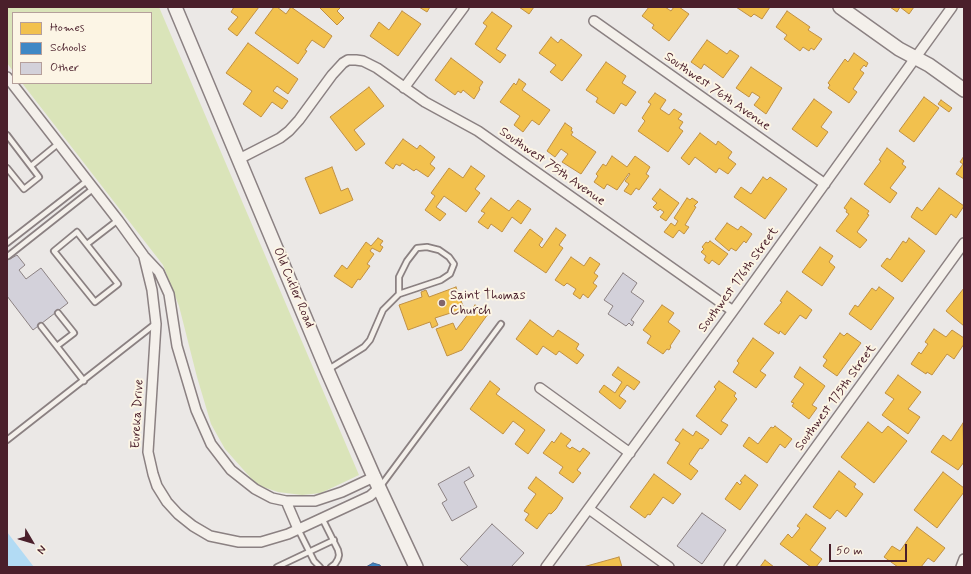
<!DOCTYPE html>
<html>
<head>
<meta charset="utf-8">
<style>
  body { margin:0 }
  #map { position:relative; width:971px; height:574px; overflow:hidden; background:#ebe8e6; font-family:Mynerve,sans-serif }
  canvas { display:block }
  .frame { position:absolute; inset:0; border:8px solid #4a1f2b; pointer-events:none }
  .legend { position:absolute; left:12px; top:12px; width:140px; height:72px; box-sizing:border-box; background:#fcf5e5; border:1px solid #b59f9b; margin:0; padding:5px 7px; list-style:none; font-size:12px; color:#4a1f2b }
  .legend li { display:flex; align-items:center; gap:8px; height:20px }
  .legend b { width:20px; border:1px solid #b59f9b }
  .north { position:absolute; left:12px; top:522px; width:40px; height:40px; -webkit-text-stroke:3px #fcf5e5; paint-order:stroke; rotate:128deg; font-size:11px; font-weight:700; line-height:16px; text-align:center; color:#4a1f2b }
  .north::after { content:''; display:block; margin:auto; width:14px; height:18px; background:#4a1f2b; clip-path:polygon(50% 0,100% 100%,50% 72%,0 100%) }
  .scale { position:absolute; left:829px; top:544px; width:78px; height:18px; box-sizing:border-box; border:2px solid #4a1f2b; border-top:0; padding-left:5px; font-size:12px; line-height:14px; white-space:nowrap; color:#4a1f2b; -webkit-text-stroke:3px #fcf5e5; paint-order:stroke }
</style>
</head>
<body>
<div id="map">
<canvas width="971" height="574"></canvas>
<div class="frame"></div>
<ul class="legend">
<li><b style="height:11px;background:#f2c14e"></b>Homes</li>
<li><b style="height:11px;background:#3f88c5"></b>Schools</li>
<li><b style="height:11px;background:#d3d1da"></b>Other</li>
</ul>
<div class="north">N</div>
<div class="scale">50 m</div>
</div>
<script>
const context = document.querySelector('canvas').getContext('2d');
context.lineJoin = 'round';
function fillPath(path, color) { context.fillStyle = color; context.fill(path, 'evenodd'); }
const poly = rows => new Path2D(rows.map(r => 'M' + r).join(''));
function strokePath(path, color, width, dash) { context.strokeStyle = color; context.lineWidth = width; context.lineCap = dash ? 'butt' : 'round'; context.setLineDash(dash || []); context.stroke(path); }
function label(font, color, halo, rows, align = 'center') {
  context.font = font + ' Mynerve,sans-serif'; context.lineWidth = 4; context.setLineDash([]); context.textBaseline = 'middle'; context.strokeStyle = halo; context.fillStyle = color; for (const [text, x, y, turn = 0] of rows) {
    context.save(); context.translate(x, y); context.rotate((+turn || 0) * Math.PI / 180); context.textAlign = isNaN(turn) ? turn : align; if (halo) context.strokeText(text, 0, 0); context.fillText(text, 0, 0); context.restore();
  }
}
fillPath(poly([
  [7,7,159,7,359,475,321,493,302,495,278,492,257,485,225,449,211,424,197,377,179,306,163,265,22,83,151,83,151,13,13,13,13,71,7,63]
]), '#dae4b9');
fillPath(poly([
  [7,532,34,567,7,567]
]), '#b2dbf4');
const homes = poly([
  [234,7,259,7,237,36,228,29,238,17,231,12,234,7],
  [274,7,277,7,286,14,291,7,332,36,324,48,312,40,305,50,307,51,298,64,255,33,274,7],
  [319,7,341,7,337,11,344,18,337,25,319,7],
  [419,7,430,7,427,12,419,7],
  [519,7,534,7,529,14,519,7],
  [649,7,665,7,671,11,674,7,679,7,689,14,669,41,652,28,654,25,642,16,649,7],
  [736,7,770,7,762,19,754,14,751,17,736,7],
  [890,7,914,7,909,14,900,7,897,12,890,7],
  [402,11,421,24,398,56,370,36,379,22,389,30,402,11],
  [787,11,810,27,808,30,822,39,814,50,811,48,809,51,803,47,800,51,784,39,787,35,776,27,787,11],
  [492,12,512,26,496,49,506,55,500,63,475,44,487,26,483,23,492,12],
  [551,37,558,43,561,39,582,55,562,81,550,72,556,65,539,53,551,37],
  [707,40,727,54,730,50,739,56,723,78,704,64,701,69,691,62,707,40],
  [248,43,298,79,288,94,277,86,273,91,288,101,282,109,272,102,261,117,243,104,252,91,226,73,248,43],
  [854,53,868,63,866,67,864,65,860,70,864,73,853,89,857,92,849,103,828,88,830,85,828,83,845,59,848,62,854,53],
  [451,58,483,82,479,88,480,89,474,99,463,90,461,93,458,91,455,95,435,80,451,58],
  [606,62,626,76,622,83,636,92,626,106,621,103,614,114,596,102,598,98,586,90,606,62],
  [751,67,782,88,766,114,754,105,760,97,752,92,749,97,736,88,751,67],
  [519,79,526,84,522,90,550,110,539,125,532,120,523,132,514,125,520,116,500,102,514,83,516,85,519,79],
  [369,87,384,106,354,130,365,144,356,151,330,117,369,87],
  [655,93,666,100,660,109,669,115,674,109,682,114,678,119,683,122,679,128,683,131,668,152,638,131,645,121,642,118,651,104,648,102,655,93],
  [924,97,939,108,914,142,899,131,924,97],
  [814,99,832,112,821,127,828,132,817,147,792,129,814,99],
  [941,100,952,108,949,112,938,104,941,100],
  [565,123,572,128,571,131,573,132,571,135,596,152,581,174,562,162,568,154,561,149,555,157,547,151,565,123],
  [700,133,716,145,718,141,732,152,728,158,736,164,728,174,719,168,716,173,695,157,689,165,681,158,700,133],
  [403,139,417,149,420,145,435,157,430,164,435,168,428,177,416,169,414,171,402,163,400,166,396,164,393,169,385,163,403,139],
  [887,148,904,161,902,164,906,167,890,188,897,193,890,203,864,184,881,161,879,160,887,148],
  [612,156,627,167,635,156,650,167,646,174,649,176,639,190,636,188,631,195,624,191,629,184,625,181,630,174,629,173,617,190,607,184,604,189,594,182,598,176,596,174,603,164,606,166,612,156],
  [964,156,964,179,956,174,963,164,960,162,964,156],
  [471,166,485,176,475,189,480,193,466,212,444,196,436,207,446,214,440,221,425,210,435,196,431,193,449,168,463,178,471,166],
  [332,167,341,191,348,188,353,200,320,214,305,178,332,167],
  [763,177,767,180,770,177,787,189,765,219,734,197,741,187,751,194,763,177],
  [939,188,964,206,956,218,951,214,936,235,911,217,917,207,922,211,939,188],
  [660,189,679,203,666,221,660,217,664,212,660,209,658,211,653,207,657,203,652,199,660,189],
  [491,198,509,211,518,200,531,209,521,224,512,217,502,232,491,224,488,229,478,222,485,213,481,211,491,198],
  [687,198,690,200,692,198,698,202,694,206,696,207,685,225,689,227,684,234,679,230,673,238,664,232,671,223,675,226,678,221,674,218,687,198],
  [851,198,869,211,867,214,869,215,857,232,867,240,860,248,836,231,849,214,846,212,847,210,844,208,851,198],
  [727,223,738,230,741,226,752,234,746,243,744,241,736,251,731,248,729,251,715,239,727,223],
  [556,228,566,235,559,245,563,248,546,273,514,251,530,229,543,239,539,245,542,248,556,228],
  [378,238,383,241,380,245,383,247,380,252,372,248,370,251,374,254,367,264,370,266,360,280,358,279,352,288,334,276,342,265,347,269,366,242,371,246,378,238],
  [909,238,925,251,902,282,881,266,887,258,890,260,903,241,906,243,909,238],
  [710,241,728,254,719,265,712,260,709,264,704,260,706,256,701,252,704,249,702,247,706,242,708,243,710,241],
  [820,247,833,256,829,262,835,267,822,286,802,272,820,247],
  [571,257,584,266,590,257,600,264,594,273,598,276,593,283,597,286,588,298,583,294,580,299,573,294,576,289,567,283,564,286,555,280,571,257],
  [456,287,463,306,462,306,463,309,435,318,438,325,432,328,430,322,408,330,399,305,422,297,421,292,426,290,429,297,456,287],
  [879,287,894,298,871,330,849,314,855,305,858,307,872,288,876,291,879,287],
  [964,288,964,326,946,311,964,288],
  [787,291,812,310,806,319,800,315,785,335,780,331,779,334,764,324,782,302,780,301,787,291],
  [475,305,488,314,462,350,447,356,436,329,453,323,456,330,475,305],
  [662,305,674,313,668,322,680,331,670,346,671,347,669,350,667,349,663,354,647,343,651,336,643,330,662,305],
  [530,320,553,337,558,330,579,344,576,349,584,355,577,364,559,351,556,355,543,346,537,355,516,339,530,320],
  [934,329,946,337,952,330,964,338,964,344,954,359,947,354,932,375,927,372,926,374,911,364,919,352,921,354,928,344,925,342,934,329],
  [840,333,844,336,847,333,861,343,837,376,823,366,827,360,823,357,840,333],
  [753,338,774,353,760,371,766,375,756,388,733,372,739,363,737,361,753,338],
  [618,367,640,382,634,390,627,385,619,396,626,401,620,409,599,392,604,385,615,393,622,382,612,375,618,367],
  [800,367,825,386,812,405,817,408,809,419,792,406,794,403,791,402,804,384,794,377,800,367],
  [898,375,921,392,908,409,920,417,908,434,882,415,894,399,885,393,898,375],
  [490,381,500,389,496,394,545,430,528,454,515,444,525,430,513,421,503,434,470,409,490,381],
  [719,381,736,393,734,396,737,399,721,421,728,425,721,435,696,416,716,389,714,387,719,381],
  [868,422,882,433,888,426,907,441,874,483,841,457,868,422],
  [963,423,964,462,958,470,931,452,943,435,951,441,963,423],
  [775,426,792,439,785,448,780,444,767,463,743,446,749,437,758,444,771,427,773,428,775,426],
  [683,429,693,436,696,431,709,440,702,449,700,448,689,464,698,471,691,480,667,463,680,443,675,440,683,429],
  [561,433,571,440,566,446,570,449,572,447,580,452,583,448,590,453,577,470,581,473,573,483,559,473,563,467,543,453,552,441,554,443,561,433],
  [839,471,856,484,854,487,863,494,846,517,837,510,830,519,813,507,839,471],
  [943,472,964,488,964,492,937,528,914,510,943,472],
  [654,474,681,494,673,504,663,497,650,515,648,514,645,518,630,507,654,474],
  [745,475,758,485,740,510,725,499,737,482,740,485,742,482,740,481,745,475],
  [536,477,563,498,556,509,551,514,549,513,537,529,525,520,529,514,524,511,536,494,528,488,536,477],
  [806,514,826,528,810,550,822,559,816,567,811,567,780,544,788,534,792,538,800,528,797,526,806,514],
  [917,527,945,548,934,562,928,558,921,567,898,567,884,557,892,546,900,551,917,527],
  [619,557,622,567,583,567,619,557],
  [765,560,774,567,760,567,765,560]
]);
fillPath(homes, '#f2c14e');
strokePath(homes, '#c09044', 1);
const schools = poly([
  [373,563,380,565,381,567,366,567,373,563]
]);
fillPath(schools, '#3f88c5');
strokePath(schools, '#426897', 1);
const building = poly([
  [7,255,10,259,17,255,25,265,19,270,26,279,41,268,68,303,33,330,7,296,7,255],
  [623,273,637,283,631,292,644,301,631,320,634,322,632,326,629,323,626,326,608,314,613,306,604,300,623,273],
  [469,467,474,476,464,482,477,507,452,521,442,503,447,500,438,484,469,467],
  [702,513,726,530,702,564,677,546,702,513],
  [492,524,524,553,511,567,469,567,460,559,492,524]
]);
fillPath(building, '#d3d1da');
strokePath(building, '#8b8182', 1);
const lane = poly([
  [7,135,39,177,24,189,7,168],
  [31,166,59,143],
  [77,232,118,284,95,302,54,251,77,232],
  [7,243,88,180],
  [87,244,118,220],
  [8,256,94,188],
  [41,326,84,381],
  [57,346,74,333,58,313],
  [329,369,364,347,370,340,383,310,399,294,441,280,450,274,454,264,449,257,439,250,427,247,417,248,407,261,399,277,399,294],
  [7,440,155,324],
  [380,487,501,324],
  [322,518,338,550,339,555,338,559,335,564,331,567],
  [298,529,314,561,320,567],
  [277,567,334,540]
]);
const street = poly([
  [594,21,825,184],
  [7,77,118,220,144,256,159,272,169,294,177,346,196,410,211,444,231,470,255,489,272,498,286,501,315,501,342,492,374,477],
  [404,88,464,7],
  [239,159,280,138,289,131,299,120,332,75,343,63,348,60,356,60,363,61,377,68,425,102,478,131,733,311],
  [144,257,152,290,156,324,148,452,153,474,157,486,167,502,178,514,193,526,210,536,239,542,261,542,288,534,370,496,379,488],
  [540,388,630,453],
  [286,501,298,529],
  [589,509,669,567],
  [546,567,733,311,952,7],
  [729,567,964,243],
  [961,567,964,559]
]);
const secondary = poly([
  [175,7,327,370,374,477,416,567],
  [840,7,899,49,929,65,964,90]
]);
strokePath(lane, '#8b8182', 8);
strokePath(street, '#8b8182', 12);
strokePath(secondary, '#8b8182', 16);
strokePath(lane, '#f4f0eb', 4.5);
strokePath(street, '#f4f0eb', 9);
strokePath(secondary, '#f4f0eb', 13);
for (const [x, y, r, color] of [
  [442,303,4,"#82656c"]
]) { const dot = new Path2D(); dot.arc(x, y, r, 0, 2 * Math.PI); context.fillStyle = color; context.fill(dot); strokePath(dot, '#fcf5e5', 1.5); }
label('13px', '#4a1f2b', '#fcf5e5', [
  ["Southwest 76th Avenue",717,92,35],
  ["Southwest 75th Avenue",552,167,35],
  ["Southwest 176th Street",739,280,-54],
  ["Old Cutler Road",293,288,67],
  ["Southwest 175th Street",836,398,-54],
  ["Eureka Drive",138,414,-87]
]);
label('13px', '#4a1f2b', '#fcf5e5', [
  ["Saint Thomas",450,296],
  ["Church",450,311]
], 'left');
</script>
</body>
</html>
